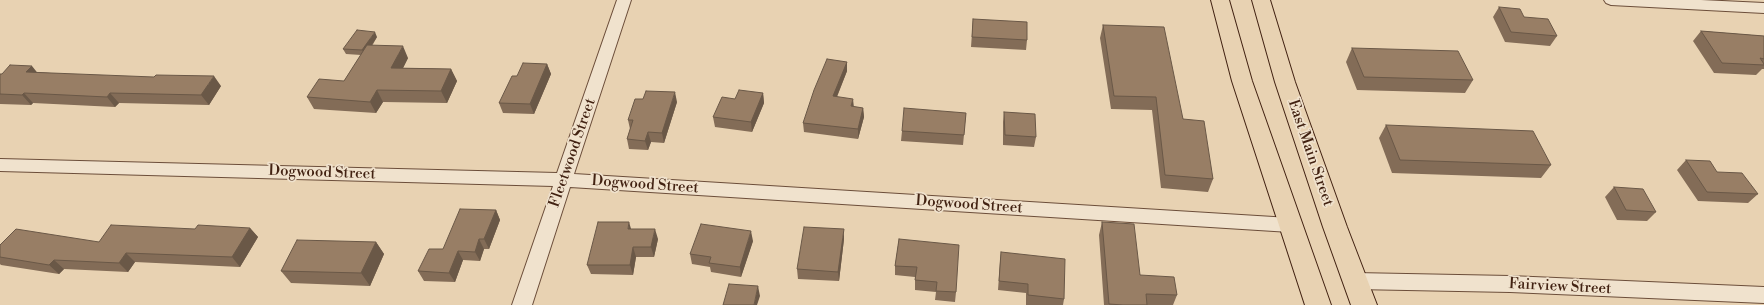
<!DOCTYPE html>
<html>
<head>
<meta charset="utf-8">
<style>
  body { margin:0 }
  canvas { display:block; background:#e8d2b2 }
</style>
</head>
<body>
<canvas width="1764" height="305"></canvas>
<script>
const context = document.querySelector('canvas').getContext('2d');
context.lineJoin = 'round';
const poly = rows => new Path2D(rows.map(r => 'M' + r).join(''));
function strokePath(path, color, width, dash) { context.strokeStyle = color; context.lineWidth = width; context.lineCap = dash ? 'butt' : 'round'; context.setLineDash(dash || []); context.stroke(path); }
function fillPath(path, color) { context.fillStyle = color; context.fill(path, 'evenodd'); }
function label(font, color, halo, rows, align = 'center') {
  context.font = font + ' "Libre Bodoni",serif'; context.lineWidth = 3.5; context.setLineDash([]); context.textBaseline = 'middle'; context.strokeStyle = halo; context.fillStyle = color; for (const [text, x, y, turn = 0] of rows) {
    context.save(); context.translate(x, y); context.rotate((+turn || 0) * Math.PI / 180); context.textAlign = isNaN(turn) ? turn : align; if (halo) context.strokeText(text, 0, 0); context.fillText(text, 0, 0); context.restore();
  }
}
const street = poly([
  [617,0,631,0,574,174,1290,218,1296,220,1299,225,1296,230,1290,232,570,187,532,305,512,305,553,186,0,171,0,159,557,173,617,0],
  [1604,0,1701,0,1764,3,1764,13,1611,5,1606,3,1604,0],
  [1355,273,1510,276,1764,287,1764,303,1510,292,1355,289,1348,287,1345,281,1348,275,1355,273]
]);
const primary = poly([
  [1211,0,1229,0,1252,81,1331,305,1305,305,1232,81,1211,0],
  [1252,0,1270,0,1295,82,1347,227,1377,305,1351,305,1323,227,1275,82,1252,0]
]);
strokePath(street, '#6c4e3a', 2);
strokePath(primary, '#422212', 2);
fillPath(street, '#f0e2cd');
fillPath(primary, '#e8d2b2');
fillPath(poly([
  [1499,7,1524,17,1557,36,1550,46,1505,42,1493,17],
  [973,19,1027,40,1026,50,971,47],
  [1103,25,1183,119,1213,179,1208,192,1161,188,1152,110,1111,109,1100,38],
  [1701,31,1764,36,1764,69,1762,69,1756,75,1714,73,1693,41],
  [377,37,372,46,408,58,403,68,451,69,457,81,447,103,383,102,376,113,314,109,307,97,344,81,361,55,346,54,343,49],
  [1352,48,1473,80,1465,93,1357,90,1346,62],
  [847,62,847,71,837,97,854,107,863,108,864,117,858,139,804,132,803,123],
  [547,64,551,74,534,114,503,113,499,103,517,76],
  [37,72,221,86,209,105,119,103,115,107,33,103,31,105,0,104,0,74],
  [763,93,764,103,752,132,715,127,713,117,735,99],
  [677,102,664,143,651,142,648,150,629,149,627,139,630,129,628,120],
  [1004,112,1036,137,1034,147,1003,145,1003,122],
  [966,113,963,145,901,141,902,131],
  [1386,125,1551,165,1541,178,1392,173,1379,138],
  [1686,160,1717,172,1758,194,1748,203,1698,201,1677,170],
  [1614,187,1656,212,1647,221,1617,220,1605,197],
  [496,210,500,220,489,249,484,249,480,261,463,260,455,282,424,281,418,271,443,249],
  [1102,222,1140,275,1177,295,1173,305,1104,305,1099,235],
  [250,228,258,237,240,267,135,262,128,272,64,269,59,274,1,265,0,264,0,245,99,242,195,229],
  [632,229,658,239,654,257,636,257,633,275,591,274,587,265],
  [844,239,839,281,798,279,797,269],
  [899,239,956,292,955,302,935,300,936,292,915,290,915,277,895,275,895,266],
  [753,241,741,277,711,272,710,267,692,264,690,254],
  [376,242,384,254,370,286,291,283,281,271],
  [1001,252,1064,299,1063,305,1026,305,1026,293,998,290,1000,262]
]), '#836c57');
fillPath(poly([
  [375,32,377,37,365,55,362,50],
  [403,46,408,58,397,80,391,68],
  [847,62,847,71,833,106,833,96],
  [547,64,551,74,534,114,530,104],
  [32,66,40,76,26,72],
  [451,69,457,81,447,103,441,91],
  [214,76,221,86,209,105,201,95],
  [377,90,383,102,376,113,370,102],
  [675,92,677,102,664,143,662,133],
  [24,93,33,103,31,105,22,95],
  [110,93,119,103,115,107,107,97],
  [763,93,764,103,752,132,751,122],
  [853,99,854,108,851,106],
  [863,108,864,117,858,139,858,129],
  [648,132,651,142,648,150,645,141],
  [496,210,500,220,489,249,484,239],
  [629,222,632,232,628,229],
  [250,228,258,237,240,267,232,257],
  [655,229,658,239,654,257,651,247],
  [844,229,844,239,839,281,838,272],
  [751,231,753,241,741,277,740,267],
  [479,239,484,249,480,261,475,252],
  [376,242,384,254,370,286,361,273],
  [633,247,636,257,633,275,630,265],
  [458,251,463,260,455,282,449,273],
  [126,253,135,262,128,272,119,263],
  [54,260,64,269,59,274,49,265],
  [758,286,760,296,757,305,754,305]
]), '#6a5847');
const building = poly([
  [1499,7,1520,9,1524,17,1548,19,1557,36,1511,32,1499,7],
  [973,19,1027,22,1027,40,972,37,973,19],
  [1103,25,1164,27,1183,119,1204,121,1213,179,1165,175,1156,97,1114,96,1103,25],
  [357,30,375,32,362,50,343,49,357,30],
  [1701,31,1764,36,1764,59,1760,58,1764,64,1764,65,1722,63,1701,31],
  [367,45,403,46,391,68,451,69,441,91,377,90,370,102,307,97,319,79,344,81,367,45],
  [1352,48,1458,51,1473,80,1364,77,1352,48],
  [827,59,847,62,833,96,853,99,851,106,863,108,858,129,803,123,814,90,827,59],
  [523,63,547,64,530,104,499,103,512,76,517,76,523,63],
  [10,65,32,66,26,72,154,77,156,75,214,76,201,95,110,93,107,97,24,93,22,95,0,94,0,74,2,74,10,65],
  [739,90,763,93,751,122,713,117,722,97,735,99,739,90],
  [646,91,675,92,662,133,648,132,645,141,627,139,633,120,628,120,635,99,643,99,646,91],
  [904,108,966,113,964,135,902,131,904,108],
  [1004,112,1035,114,1036,137,1005,135,1004,112],
  [1386,125,1533,131,1551,165,1400,160,1386,125],
  [1686,160,1710,161,1717,172,1742,173,1758,194,1707,192,1686,160],
  [1614,187,1643,189,1656,212,1626,210,1614,187],
  [460,209,496,210,484,239,479,239,475,252,458,251,449,273,418,271,429,249,443,249,460,209],
  [598,222,629,222,628,229,655,229,651,247,633,247,630,265,587,265,598,222],
  [1102,222,1134,224,1140,275,1174,277,1177,295,1146,294,1147,305,1123,305,1109,304,1102,222],
  [701,224,751,231,740,267,709,263,711,257,690,254,701,224],
  [111,225,195,229,198,225,250,228,232,257,126,253,119,263,54,260,49,265,0,257,0,245,16,229,99,242,111,225],
  [804,227,844,229,838,272,797,269,804,227],
  [899,239,959,245,956,292,936,291,937,282,915,280,917,267,895,266,899,239],
  [297,240,376,242,361,273,281,271,297,240],
  [1001,252,1065,259,1064,299,1028,295,1028,284,999,281,1001,252],
  [729,284,758,286,754,305,723,305,729,284]
]);
fillPath(building, '#987e65');
strokePath(building, '#6a5847', 1);
label('15px', '#422212', '#f0e2cd', [
  ["Fleetwood Street",573,153,-71],
  ["East Main Street",1310,153,71],
  ["Dogwood Street",322,173,2],
  ["Dogwood Street",645,185,4],
  ["Dogwood Street",969,205,4],
  ["Fairview Street",1560,287,3]
]);
</script>
</body>
</html>
